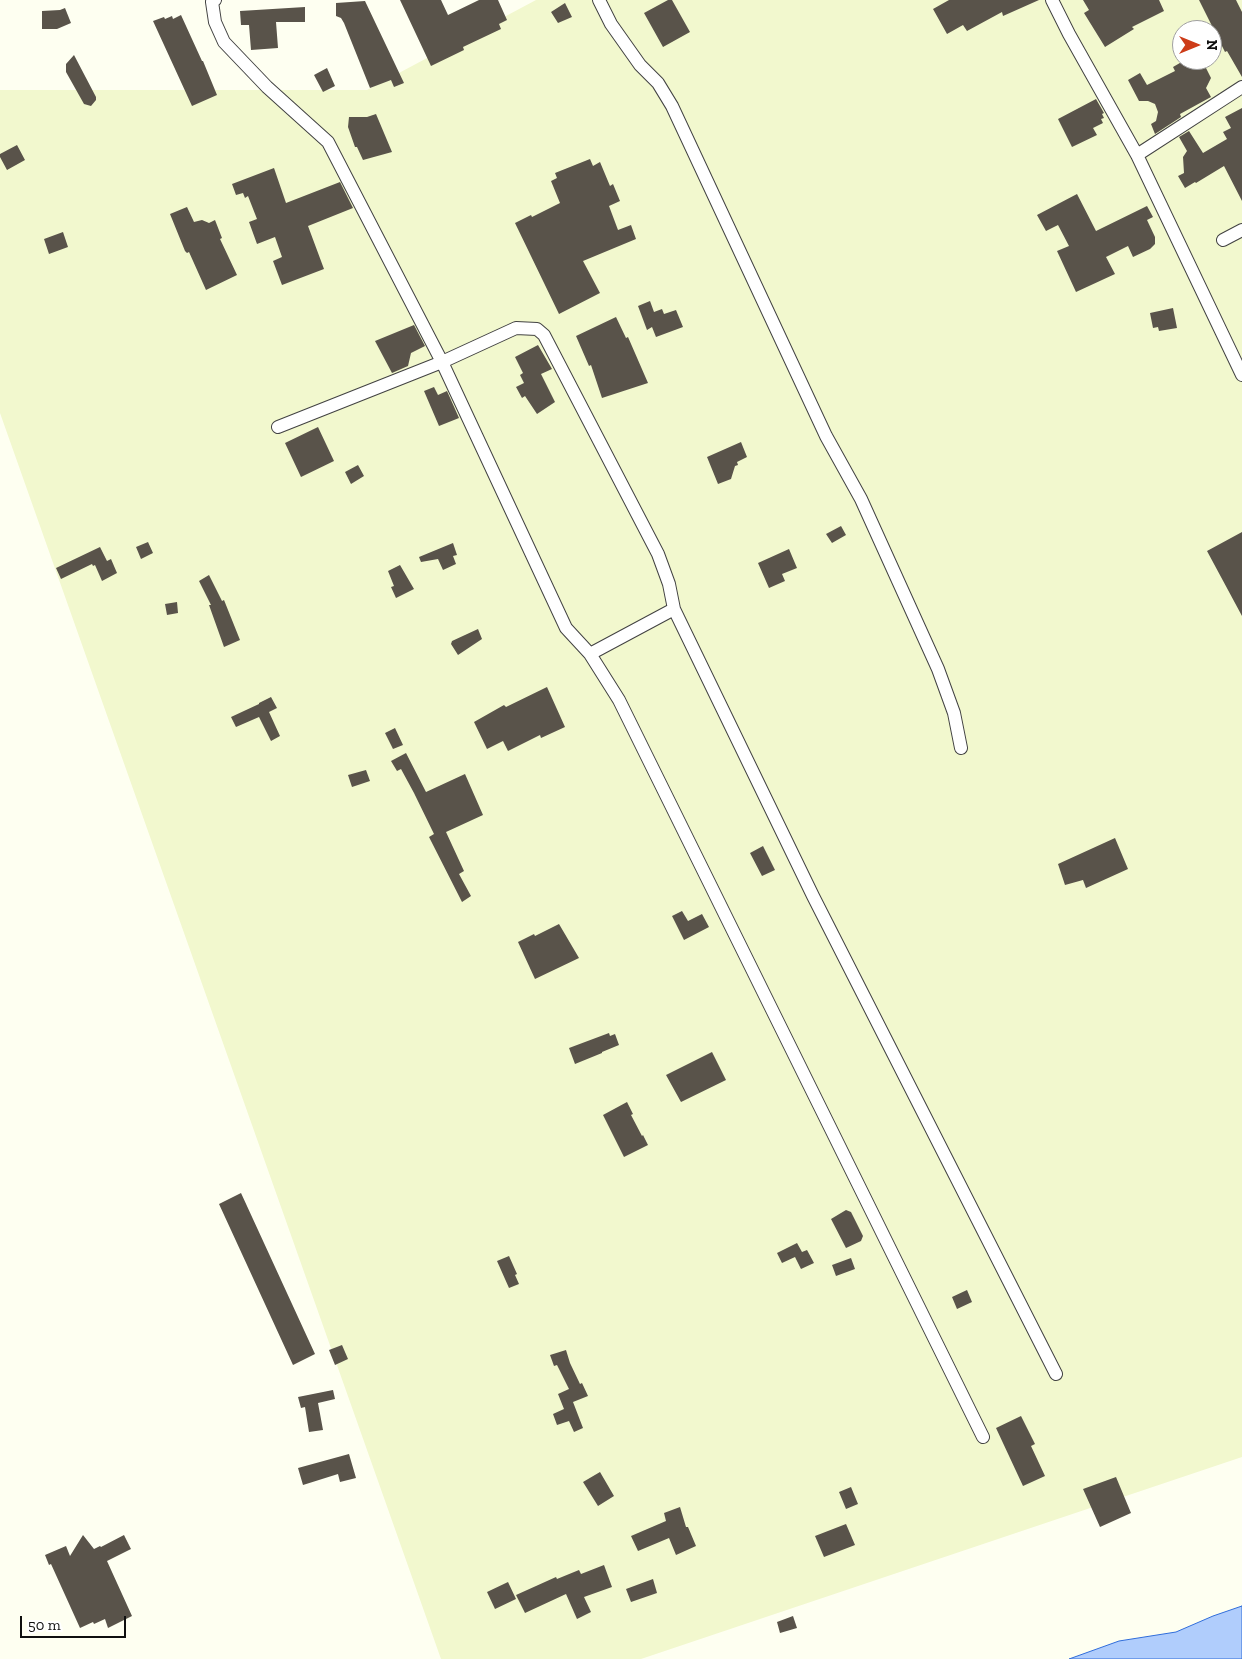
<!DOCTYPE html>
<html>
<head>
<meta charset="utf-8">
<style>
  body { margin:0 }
  #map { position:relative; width:1242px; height:1659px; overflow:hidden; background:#fefff1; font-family:"Zilla Slab",serif }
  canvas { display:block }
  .north { position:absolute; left:1172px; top:20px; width:50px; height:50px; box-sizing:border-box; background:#fff; border:1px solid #9f9f9f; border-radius:50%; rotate:90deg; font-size:14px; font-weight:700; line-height:20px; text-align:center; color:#0f0f0f }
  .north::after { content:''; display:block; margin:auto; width:18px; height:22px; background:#cd3c19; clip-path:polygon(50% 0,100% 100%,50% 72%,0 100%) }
  .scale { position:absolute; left:20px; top:1616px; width:106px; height:22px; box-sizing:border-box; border:2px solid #0f0f0f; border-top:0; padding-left:6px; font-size:15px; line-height:18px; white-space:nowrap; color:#0f0f0f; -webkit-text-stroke:4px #fff; paint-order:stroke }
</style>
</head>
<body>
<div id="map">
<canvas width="1242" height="1659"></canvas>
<div class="north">N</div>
<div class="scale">50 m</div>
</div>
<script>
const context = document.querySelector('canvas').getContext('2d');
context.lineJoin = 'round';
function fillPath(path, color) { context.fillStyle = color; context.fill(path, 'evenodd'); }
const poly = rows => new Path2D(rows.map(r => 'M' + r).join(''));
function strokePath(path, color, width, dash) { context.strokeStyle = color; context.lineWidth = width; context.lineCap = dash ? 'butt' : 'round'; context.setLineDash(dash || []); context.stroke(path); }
fillPath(poly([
  [536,0,1242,0,1242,1457,641,1659,441,1659,0,413,0,90,367,90],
  [1182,30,1212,30,1212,60,1182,60]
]), '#f2f8ce');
const water = poly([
  [1242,1606,1242,1659,1069,1659,1119,1641,1176,1632,1213,1616,1242,1606]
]);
fillPath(water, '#b0cdfc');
strokePath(water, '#306dda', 1);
fillPath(poly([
  [400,0,441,0,448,15,479,0,498,0,507,20,499,24,501,29,463,47,464,50,431,66],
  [668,0,672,0,690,32,663,47,644,13],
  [949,0,1039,0,1003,16,1002,12,967,31,963,25,947,34,933,9],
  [1083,0,1159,0,1164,11,1132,27,1134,29,1105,47,1084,13,1089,10],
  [1199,0,1236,0,1242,12,1242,77,1227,51,1225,52],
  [365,1,404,83,394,87,391,80,370,88,344,23,341,18,336,16,336,3],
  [565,3,572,17,558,23,551,12],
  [305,7,305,22,276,22,278,48,251,50,249,25,241,25,240,11],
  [65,8,71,23,57,29,42,29,42,11,60,10],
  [181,15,202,61,203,61,217,95,192,106,153,21,164,17,165,19,172,16,173,19],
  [74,55,96,97,96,100,91,106,84,104,66,72,66,64],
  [1185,60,1202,60,1211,78,1206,88,1211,97,1180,114,1181,117,1155,134,1151,124,1156,121,1158,112,1155,104,1148,101,1139,101,1128,80,1140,73,1147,85,1175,71,1173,67],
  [327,68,335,86,323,92,314,75],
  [1096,99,1104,113,1102,114,1104,118,1101,119,1103,123,1093,128,1097,135,1072,147,1058,119],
  [1242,108,1242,201,1224,166,1196,183,1195,182,1185,188,1178,176,1184,173,1183,157,1187,151,1179,137,1189,131,1203,153,1227,139,1223,132,1231,128,1225,117],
  [376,114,392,152,363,160,357,147,355,147,348,127,349,117,367,117],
  [17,145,25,160,7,170,0,157,0,154],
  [590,159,593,166,600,162,610,186,613,184,620,201,609,206,618,230,631,225,636,239,583,261,600,293,559,314,515,223,531,215,532,217,560,203,551,181,557,178,555,173],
  [274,168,286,203,340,182,353,208,308,226,324,269,282,285,273,261,282,257,275,237,257,244,249,222,257,219,248,196,245,198,243,193,236,195,232,184],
  [1077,194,1096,231,1147,206,1153,217,1147,220,1155,237,1155,244,1150,249,1133,257,1128,246,1106,257,1115,274,1076,292,1057,251,1069,246,1058,225,1046,231,1037,215],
  [187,207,194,222,202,220,209,223,215,220,222,238,220,239,237,275,206,290,189,252,187,253,185,251,170,214],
  [63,232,68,247,49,254,44,239],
  [650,301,654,312,662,309,664,314,676,310,683,327,656,337,652,327,647,330,638,306],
  [1173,308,1177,328,1159,331,1158,327,1153,328,1150,313],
  [616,317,626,338,628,337,648,383,602,398,591,365,589,366,576,336],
  [414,325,425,346,411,353,408,366,392,373,375,341],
  [538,345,552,369,541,374,555,402,537,414,525,396,522,398,516,387,524,383,520,375,523,373,515,357],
  [434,387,438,395,447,391,459,418,439,426,424,391],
  [318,427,334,461,301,477,285,443],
  [741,442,747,457,737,462,738,465,735,466,731,479,718,484,707,457],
  [358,465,364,476,351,484,345,472],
  [841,526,846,535,832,543,826,534],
  [1242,532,1242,616,1207,551],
  [148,542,153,553,141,559,136,547],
  [453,543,457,555,453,556,456,564,443,570,438,559,421,562,419,557],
  [100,547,107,561,111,559,117,573,102,581,95,565,93,566,92,564,61,579,56,568],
  [789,549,797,568,782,574,785,581,769,588,758,563],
  [400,565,414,589,396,598,391,587,394,586,388,571],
  [209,575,222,601,224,600,240,640,224,647,209,605,211,605,199,581],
  [177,602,178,613,167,615,165,604],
  [478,629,482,639,458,655,451,644,452,641],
  [547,687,565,727,541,738,540,735,508,751,503,741,487,749,474,722,504,705,506,707],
  [271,697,277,708,269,712,280,736,271,741,259,717,236,727,231,717,259,704,259,703],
  [395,728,403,745,393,749,385,733],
  [406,753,426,792,465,774,483,815,446,832,464,871,459,874,471,896,462,902,429,837,434,834,414,793,401,769,397,771,391,761],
  [366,770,370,781,352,787,348,775],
  [1115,838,1128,869,1086,888,1083,880,1065,885,1058,864],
  [763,846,775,870,762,876,750,853],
  [682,911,688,921,702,914,709,927,684,940,672,916],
  [559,924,579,958,535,979,518,942,534,934,535,936],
  [609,1033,610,1036,615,1034,619,1045,602,1052,602,1053,575,1064,569,1048],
  [712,1052,726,1080,681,1102,666,1075],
  [627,1102,633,1114,631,1115,642,1136,643,1135,648,1145,624,1157,603,1115],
  [241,1193,315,1354,293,1365,219,1204],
  [846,1210,851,1212,863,1236,861,1241,846,1248,831,1219],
  [797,1243,802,1252,807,1250,814,1263,801,1269,795,1257,782,1263,777,1253],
  [509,1256,517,1274,515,1275,519,1284,509,1288,497,1261],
  [851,1258,855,1269,836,1276,832,1265],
  [967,1290,972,1302,957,1309,952,1297],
  [342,1345,348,1359,335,1365,329,1350],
  [566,1350,570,1363,580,1384,582,1383,588,1396,573,1402,583,1428,574,1432,569,1421,557,1425,553,1414,564,1409,558,1394,569,1389,557,1365,554,1366,550,1355],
  [333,1390,335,1399,318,1403,323,1430,309,1432,305,1407,301,1408,298,1397],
  [1021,1416,1035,1444,1031,1446,1045,1476,1023,1486,996,1428],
  [349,1454,356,1478,340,1482,338,1474,303,1485,298,1468],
  [600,1472,614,1496,598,1506,583,1482],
  [1116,1477,1131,1513,1100,1527,1083,1489],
  [851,1487,858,1504,846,1509,839,1492],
  [680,1507,686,1527,688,1527,696,1546,676,1555,669,1538,638,1551,631,1536,666,1521,664,1513],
  [846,1524,855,1545,824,1557,815,1536],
  [83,1535,94,1549,100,1546,101,1547,124,1535,131,1549,107,1561,132,1616,108,1628,105,1619,94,1624,93,1622,80,1628,51,1564,49,1565,45,1555,66,1546,70,1556],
  [604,1565,612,1587,584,1597,591,1612,577,1619,566,1594,525,1613,516,1595,556,1577,557,1579,579,1570,581,1574],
  [653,1579,657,1593,631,1602,626,1589],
  [508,1582,516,1599,495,1609,487,1592],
  [793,1616,797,1628,780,1633,777,1622]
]), '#59534a');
const street = poly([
  [215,0,212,2,215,22,224,42,267,87,328,142,442,362,516,328,537,329,544,335,658,554,669,584,674,609,813,896,1056,1374],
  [599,0,611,24,640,65,658,83,672,106,826,436,861,499,938,669,954,713,961,748],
  [1052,0,1069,34,1137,155,1242,375],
  [1137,155,1242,87],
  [1223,240,1242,230],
  [278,427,442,362,566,628,590,654,619,700,983,1437],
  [590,654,674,609]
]);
strokePath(street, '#424242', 14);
strokePath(street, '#fff', 12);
</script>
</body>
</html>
